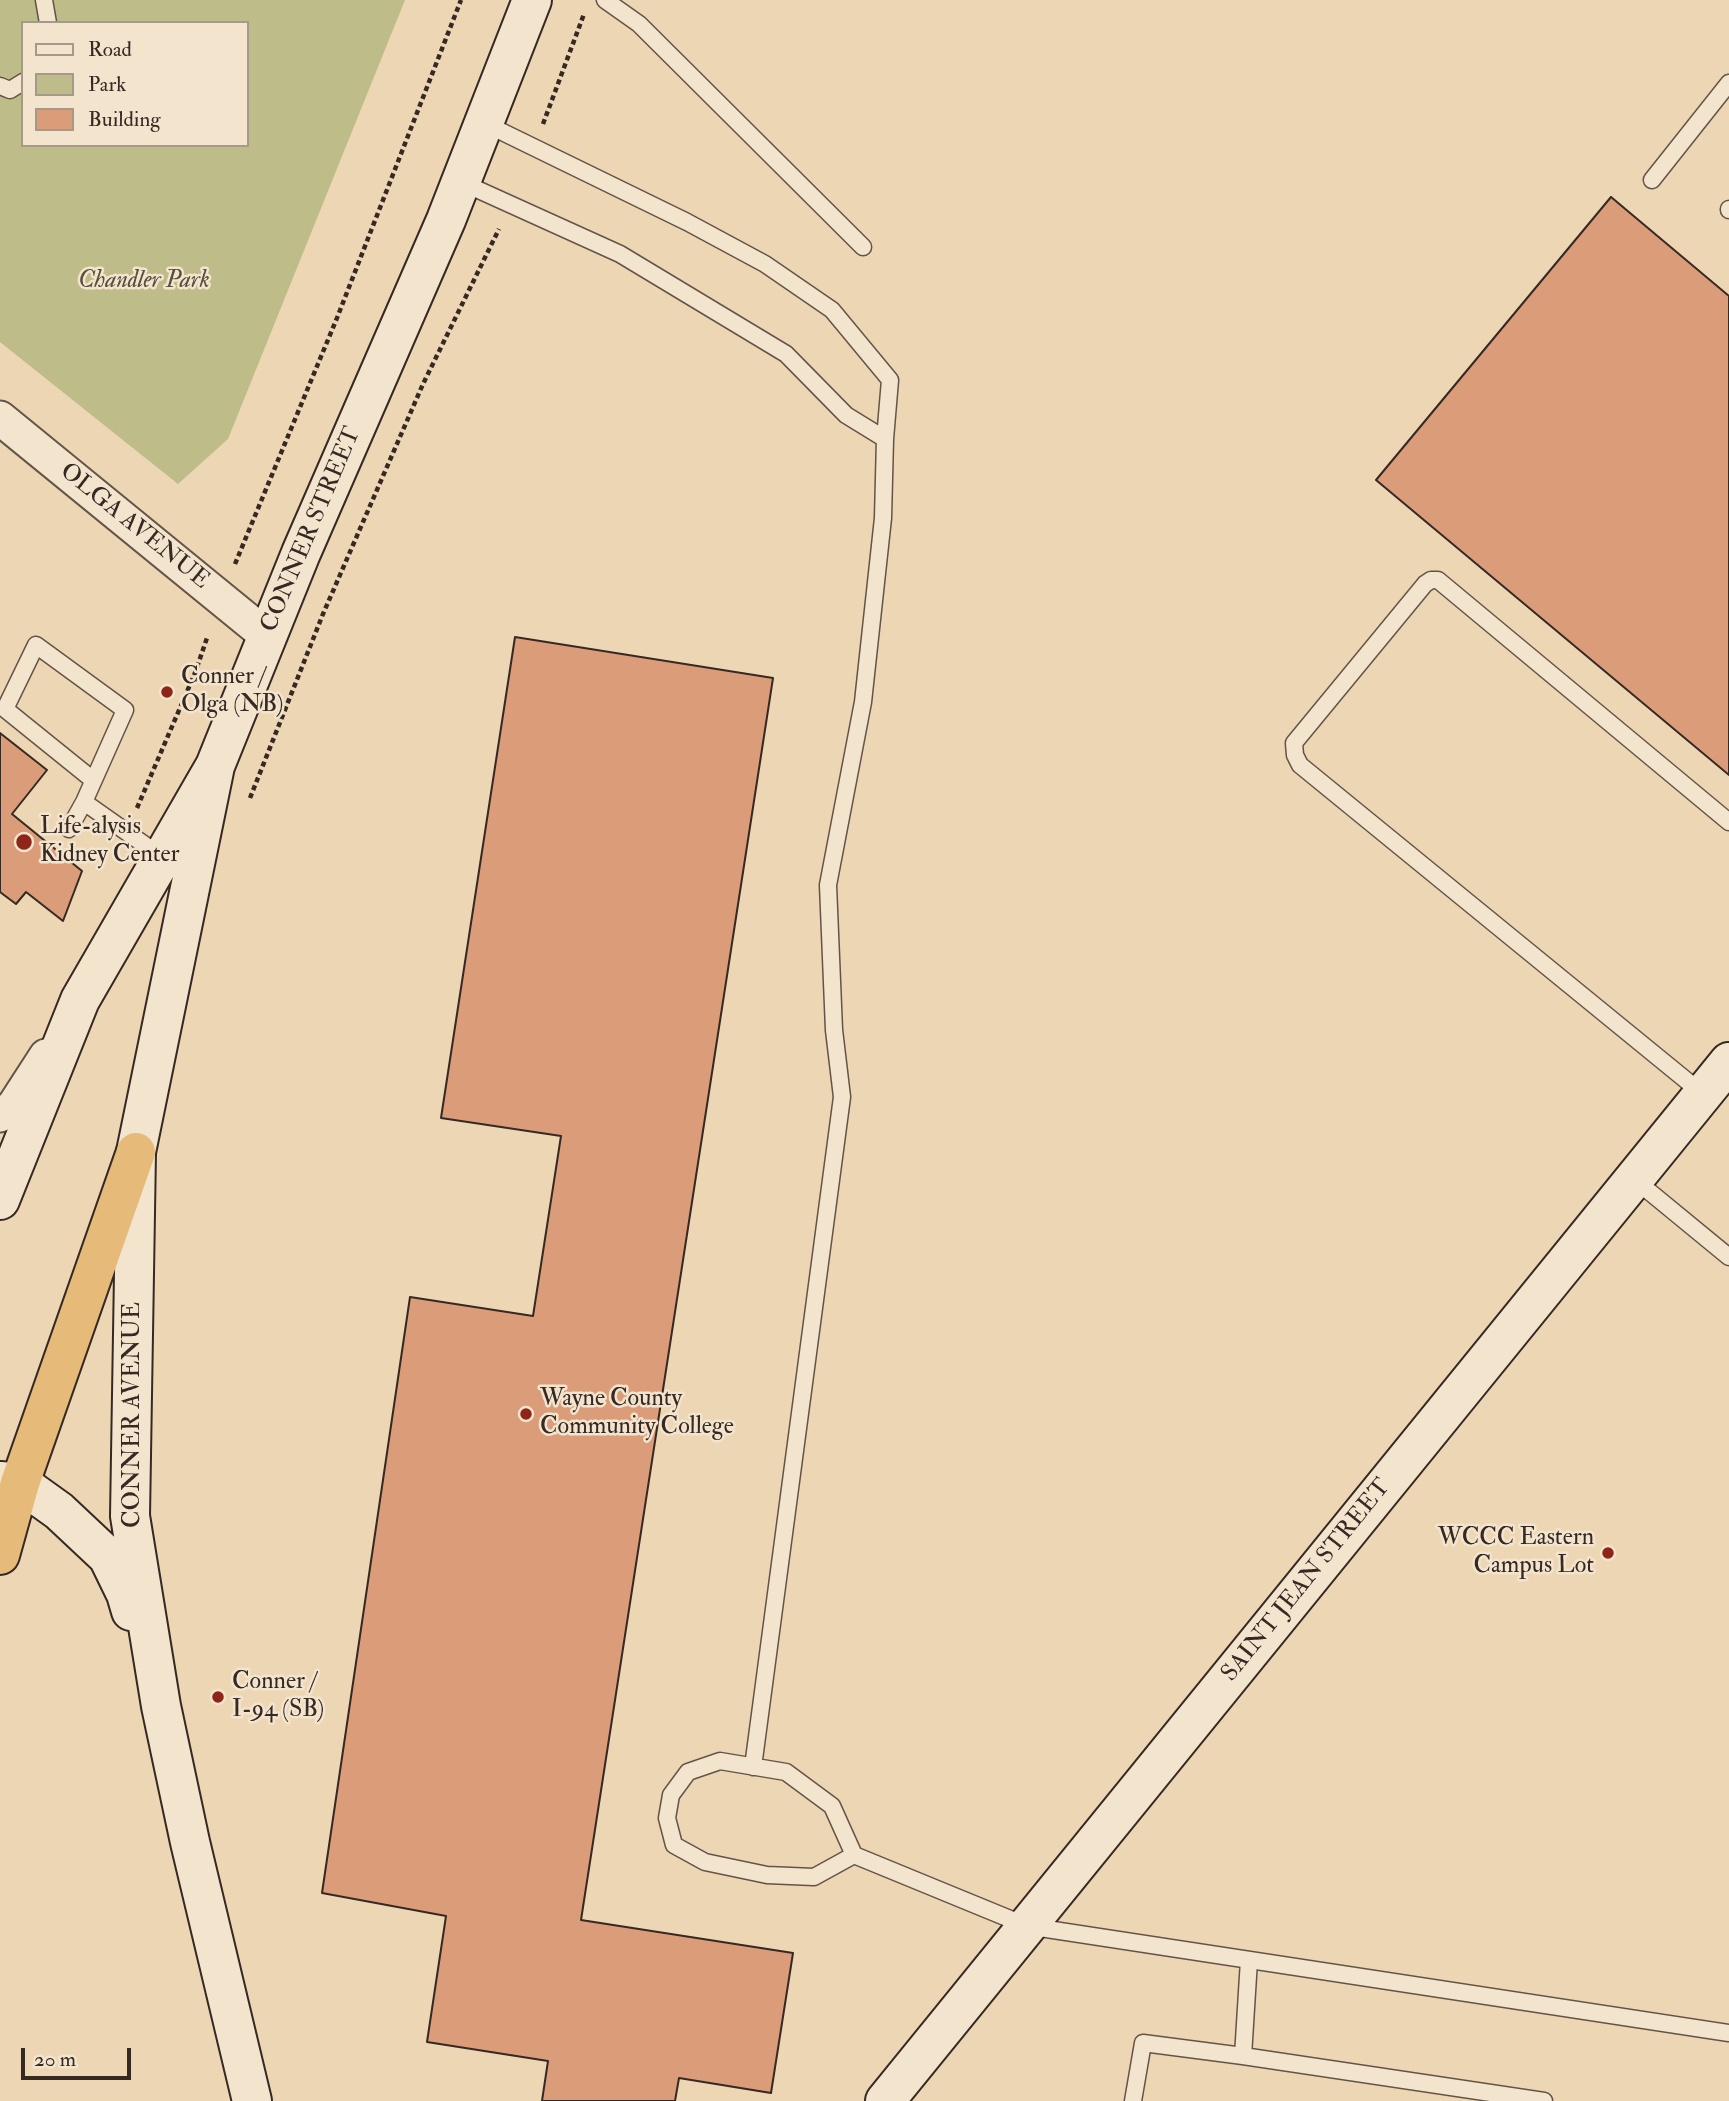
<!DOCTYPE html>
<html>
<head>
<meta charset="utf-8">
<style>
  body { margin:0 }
  #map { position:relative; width:1729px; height:2101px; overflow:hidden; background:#edd6b4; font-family:"IM FELL Double Pica",serif }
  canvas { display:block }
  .legend { position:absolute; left:21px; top:21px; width:228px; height:126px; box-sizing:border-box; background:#f3e4ce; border:2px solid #a7998a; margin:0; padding:9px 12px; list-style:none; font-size:21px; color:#362924 }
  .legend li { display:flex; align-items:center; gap:14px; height:35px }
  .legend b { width:35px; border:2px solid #a7998a }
  .scale { position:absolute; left:21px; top:2048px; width:110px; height:32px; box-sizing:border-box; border:4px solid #362924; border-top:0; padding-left:9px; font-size:21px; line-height:24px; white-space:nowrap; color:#362924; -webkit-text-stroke:5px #f3e4ce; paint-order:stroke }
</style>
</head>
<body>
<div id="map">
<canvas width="1729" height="2101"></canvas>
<ul class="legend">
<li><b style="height:9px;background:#f3e4ce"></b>Road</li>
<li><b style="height:19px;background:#bebc89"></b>Park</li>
<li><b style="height:19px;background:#db9d79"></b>Building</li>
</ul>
<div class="scale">20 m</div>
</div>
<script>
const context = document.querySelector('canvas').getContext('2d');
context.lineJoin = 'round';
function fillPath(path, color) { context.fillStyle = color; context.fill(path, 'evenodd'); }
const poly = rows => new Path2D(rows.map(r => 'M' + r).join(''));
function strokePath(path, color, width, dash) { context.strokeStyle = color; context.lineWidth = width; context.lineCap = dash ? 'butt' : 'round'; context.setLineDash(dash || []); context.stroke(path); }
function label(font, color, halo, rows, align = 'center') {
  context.font = font + ' "IM FELL Double Pica",serif'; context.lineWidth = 5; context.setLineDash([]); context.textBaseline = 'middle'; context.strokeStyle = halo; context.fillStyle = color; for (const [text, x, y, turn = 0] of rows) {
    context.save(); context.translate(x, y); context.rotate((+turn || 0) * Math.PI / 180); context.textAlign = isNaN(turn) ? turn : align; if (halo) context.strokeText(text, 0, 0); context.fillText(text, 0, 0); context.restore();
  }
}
fillPath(poly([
  [0,0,405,0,228,439,178,484,0,342],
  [23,23,247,23,247,145,23,145]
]), '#bebc89');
const building = poly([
  [1611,197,1729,296,1729,775,1376,480,1611,197],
  [515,637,773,678,581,1920,793,1953,771,2093,679,2078,675,2101,542,2101,548,2061,427,2042,446,1916,322,1893,410,1297,533,1316,561,1136,441,1118,515,637],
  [0,733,47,770,12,814,82,871,63,921,26,892,16,904,0,892,0,733]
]);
fillPath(building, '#db9d79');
strokePath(building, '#362924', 2);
const lane = poly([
  [44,0,48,23],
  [605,0,639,24,863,247],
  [0,86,10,90,23,82],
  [484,123,687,222,765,264,832,310,890,380,885,439,883,518,863,702,828,885,834,1030,842,1097,753,1767],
  [1652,180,1729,83],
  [461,182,620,254,786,354,846,415,885,439],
  [1729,210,1729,209],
  [84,802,162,857],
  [69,829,84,802,125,710,36,645,5,709,93,780],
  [1703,1094,1300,765,1295,755,1294,743,1425,584,1431,580,1438,580,1729,822],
  [1634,1179,1729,1257],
  [854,1855,814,1877,767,1875,705,1862,674,1845,667,1818,671,1795,688,1772,720,1761,786,1772,832,1806,854,1855,1027,1926,1729,2033],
  [1243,2056,1544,2101],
  [1133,2101,1143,2043,1243,2056,1249,1960]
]);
const street = poly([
  [0,418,267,636],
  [0,1115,13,1107,46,1056]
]);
const secondary = poly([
  [215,766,136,1152,130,1516,161,1706,190,1842,252,2101],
  [0,1200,80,1000,215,766,301,553,446,220,532,0],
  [0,1481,20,1483,59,1511,108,1557,126,1594,131,1611],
  [885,2101,1729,1062]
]);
const highway = poly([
  [0,1555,20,1483,136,1152]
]);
strokePath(lane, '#645448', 19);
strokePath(street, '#645448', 37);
strokePath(secondary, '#362924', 42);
strokePath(highway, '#362924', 42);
strokePath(poly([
  [543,124,584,14],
  [235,564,337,318,461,0],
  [250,798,323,614,423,384,499,229],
  [137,808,195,673,208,635]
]), '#362924', 4.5, [5, 3.5]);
strokePath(lane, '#f3e4ce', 16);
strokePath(street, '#f3e4ce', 33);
strokePath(secondary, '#f3e4ce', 38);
strokePath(highway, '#e6bb7a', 38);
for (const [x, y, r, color] of [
  [167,692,7,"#8f2418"],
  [24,842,9,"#8f2418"],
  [526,1414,7,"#8f2418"],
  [1608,1553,7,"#8f2418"],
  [218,1697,7,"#8f2418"]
]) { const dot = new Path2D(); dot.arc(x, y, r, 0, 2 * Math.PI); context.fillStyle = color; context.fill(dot); strokePath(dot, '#f3e4ce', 2.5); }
label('italic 24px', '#584e3d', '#f3e4ce', [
  ["Chandler Park",144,282]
]);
label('24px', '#362924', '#f3e4ce', [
  ["OLGA AVENUE",134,527,39],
  ["CONNER STREET",312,530,-67],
  ["CONNER AVENUE",134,1415,-90],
  ["SAINT JEAN STREET",1307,1581,-51]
]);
label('24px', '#362924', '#f3e4ce', [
  ["Conner /",181,678],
  ["Olga (NB)",181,706],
  ["Life-alysis",40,828],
  ["Kidney Center",40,856],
  ["Wayne County",540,1400],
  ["Community College",540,1428],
  ["WCCC Eastern",1594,1539,"right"],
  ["Campus Lot",1594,1567,"right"],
  ["Conner /",232,1683],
  ["I-94 (SB)",232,1711]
], 'left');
</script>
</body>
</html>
